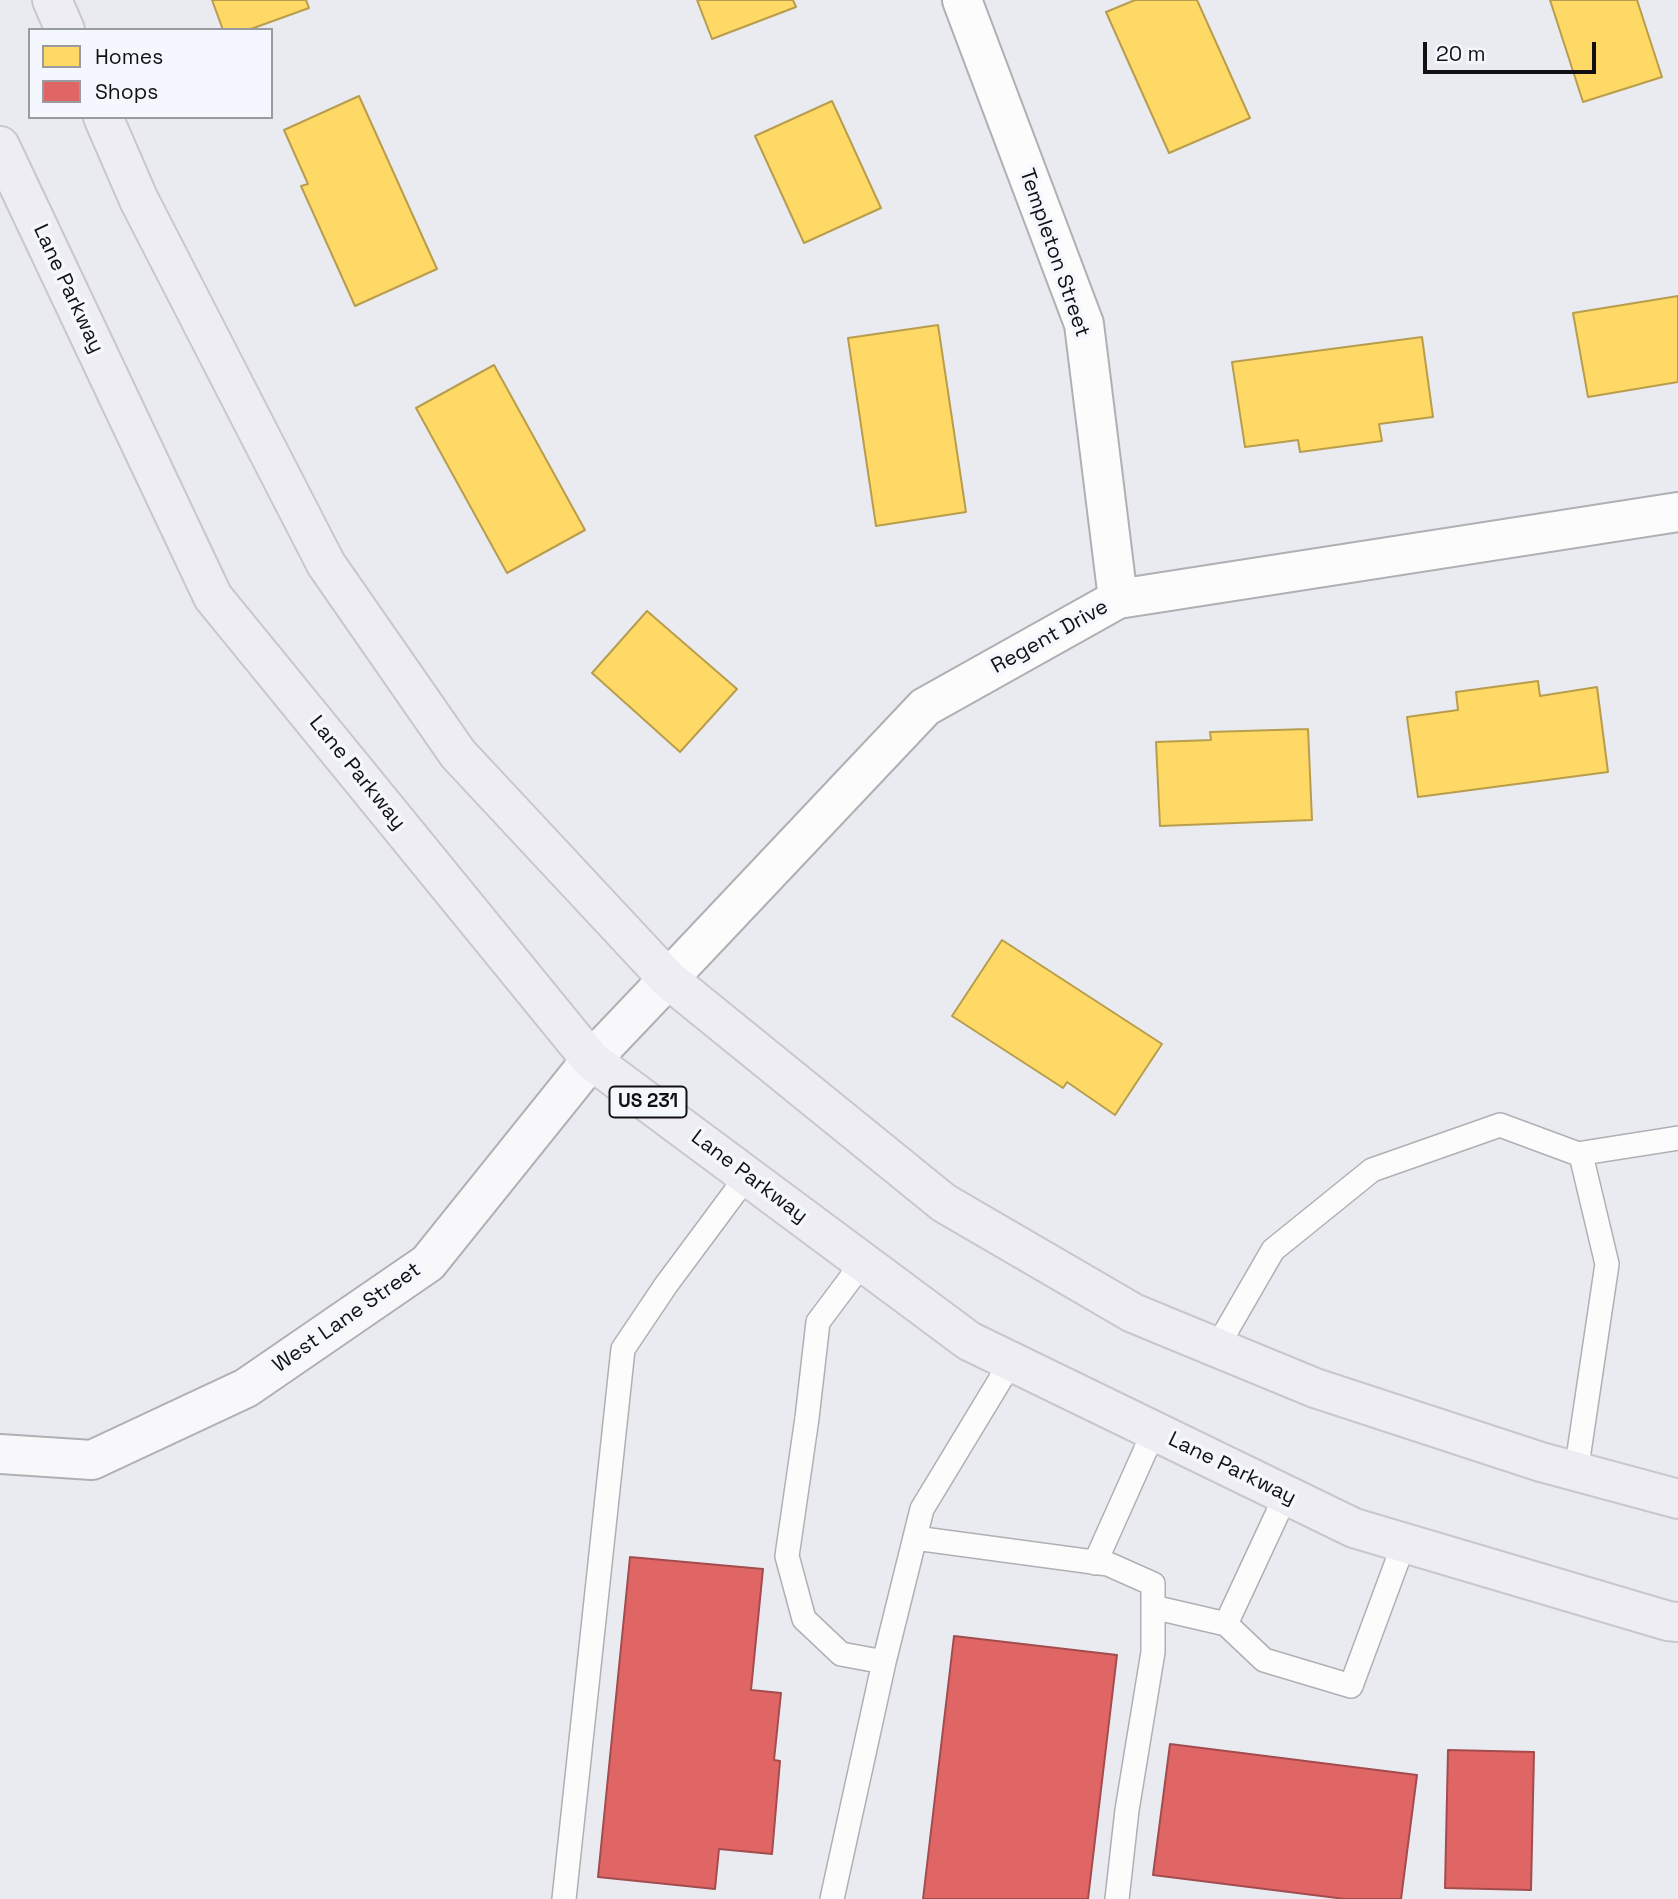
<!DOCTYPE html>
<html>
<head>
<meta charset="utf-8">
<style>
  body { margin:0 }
  #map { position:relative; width:1678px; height:1899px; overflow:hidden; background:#eaebf0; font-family:"Space Grotesk",sans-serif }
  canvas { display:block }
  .legend { position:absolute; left:28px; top:28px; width:245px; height:91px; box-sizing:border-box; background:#f5f7fe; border:2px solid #9a9ba0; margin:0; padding:9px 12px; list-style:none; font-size:21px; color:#111114 }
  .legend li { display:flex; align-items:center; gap:14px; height:35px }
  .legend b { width:35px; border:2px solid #9a9ba0 }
  .scale { position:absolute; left:1423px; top:42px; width:173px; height:32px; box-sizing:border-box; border:4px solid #111114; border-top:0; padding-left:9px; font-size:21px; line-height:24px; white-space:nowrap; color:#111114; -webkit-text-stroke:5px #f5f7fe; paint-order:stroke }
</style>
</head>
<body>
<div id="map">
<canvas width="1678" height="1899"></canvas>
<ul class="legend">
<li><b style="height:19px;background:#ffd966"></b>Homes</li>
<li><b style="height:19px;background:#e06666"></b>Shops</li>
</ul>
<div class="scale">20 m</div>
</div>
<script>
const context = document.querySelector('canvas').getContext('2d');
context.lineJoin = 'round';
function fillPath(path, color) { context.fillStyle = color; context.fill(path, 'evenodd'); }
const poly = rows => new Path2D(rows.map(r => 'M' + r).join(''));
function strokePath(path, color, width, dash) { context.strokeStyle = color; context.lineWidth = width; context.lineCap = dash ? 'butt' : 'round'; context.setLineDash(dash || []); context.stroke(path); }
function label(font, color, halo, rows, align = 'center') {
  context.font = font + ' "Space Grotesk",sans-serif'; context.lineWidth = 7; context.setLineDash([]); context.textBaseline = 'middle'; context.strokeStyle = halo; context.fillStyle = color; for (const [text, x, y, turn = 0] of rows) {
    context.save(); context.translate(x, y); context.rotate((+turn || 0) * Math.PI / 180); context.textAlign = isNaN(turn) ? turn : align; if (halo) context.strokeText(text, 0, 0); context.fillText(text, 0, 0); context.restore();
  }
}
const homes = poly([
  [212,0,306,0,309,8,248,30,223,30,212,0],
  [697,0,793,0,796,7,712,39,697,0],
  [1135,0,1197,0,1250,118,1169,153,1106,12,1135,0],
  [1550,0,1637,0,1662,77,1583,102,1550,0],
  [359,96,437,269,355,306,301,186,308,184,284,130,359,96],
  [832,101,881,208,804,243,755,136,832,101],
  [1678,296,1678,382,1588,397,1573,313,1678,296],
  [938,325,966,512,876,526,848,338,938,325],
  [1422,337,1433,417,1379,424,1382,441,1300,452,1298,440,1245,447,1232,362,1422,337],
  [494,365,585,530,507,573,416,408,494,365],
  [647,611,737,689,680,752,592,673,647,611],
  [1538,681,1540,696,1597,687,1608,772,1418,797,1407,717,1458,710,1456,692,1538,681],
  [1308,729,1312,820,1160,826,1156,742,1211,740,1210,732,1308,729],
  [1002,940,1162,1044,1115,1115,1067,1082,1063,1088,952,1016,1002,940]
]);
fillPath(homes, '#ffd966');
strokePath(homes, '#b89d4d', 2);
const shops = poly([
  [630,1557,763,1569,751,1690,781,1693,774,1760,780,1761,772,1854,719,1849,715,1889,598,1877,630,1557],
  [954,1636,1117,1655,1088,1899,923,1899,954,1636],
  [1170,1744,1417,1775,1401,1899,1345,1899,1153,1875,1170,1744],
  [1448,1750,1534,1752,1531,1890,1445,1888,1448,1750]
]);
fillPath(shops, '#e06666');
strokePath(shops, '#a24c4d', 2);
const lane = poly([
  [1577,1154,1678,1138],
  [863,1262,818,1322,807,1418,787,1556,804,1619,841,1654,884,1662],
  [1217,1347,1273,1250,1372,1170,1500,1125,1581,1155,1607,1264,1576,1472],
  [1286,1495,1226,1624,1264,1660,1351,1686,1404,1543],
  [915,1538,1108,1564,1153,1584,1153,1652,1127,1810,1117,1899],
  [1095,1563,1154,1431],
  [1153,1607,1226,1624],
  [564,1899,623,1349,666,1285,747,1176],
  [832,1899,884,1662,922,1509,1011,1362]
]);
const street = poly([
  [962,0,1084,324,1118,599],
  [668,979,925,707,1118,599,1678,512]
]);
const secondary = poly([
  [0,1454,92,1460,246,1388,428,1263,591,1060,668,979]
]);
const highway = poly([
  [52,0,65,30],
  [103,117,139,200,326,564,458,754,668,979,944,1203,1133,1313,1315,1388,1541,1462,1678,1499],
  [0,146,213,597,591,1060,969,1341,1354,1528,1668,1621,1678,1622]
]);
strokePath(lane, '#afb0b4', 26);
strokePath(street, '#afb0b4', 42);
strokePath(secondary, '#afb0b4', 42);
strokePath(highway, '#c8c8ca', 42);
strokePath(lane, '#fcfcfd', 23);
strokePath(street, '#fcfcfd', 38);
strokePath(secondary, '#f8f8fa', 38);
strokePath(highway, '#efedf4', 38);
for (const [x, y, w] of [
  [648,1102,77]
]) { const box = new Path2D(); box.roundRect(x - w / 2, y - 15.5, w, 31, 5); context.fillStyle = '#f5f7fe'; context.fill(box); strokePath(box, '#111114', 2); }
label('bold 19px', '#111114', null, [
  ["US 231",648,1102]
]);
label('21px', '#111114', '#f5f7fe', [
  ["Templeton Street",1054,253,71],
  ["Lane Parkway",68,289,65],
  ["Regent Drive",1050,637,-29],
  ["Lane Parkway",357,773,51],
  ["Lane Parkway",749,1177,37],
  ["West Lane Street",347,1318,-35],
  ["Lane Parkway",1232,1469,26]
]);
</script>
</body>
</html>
